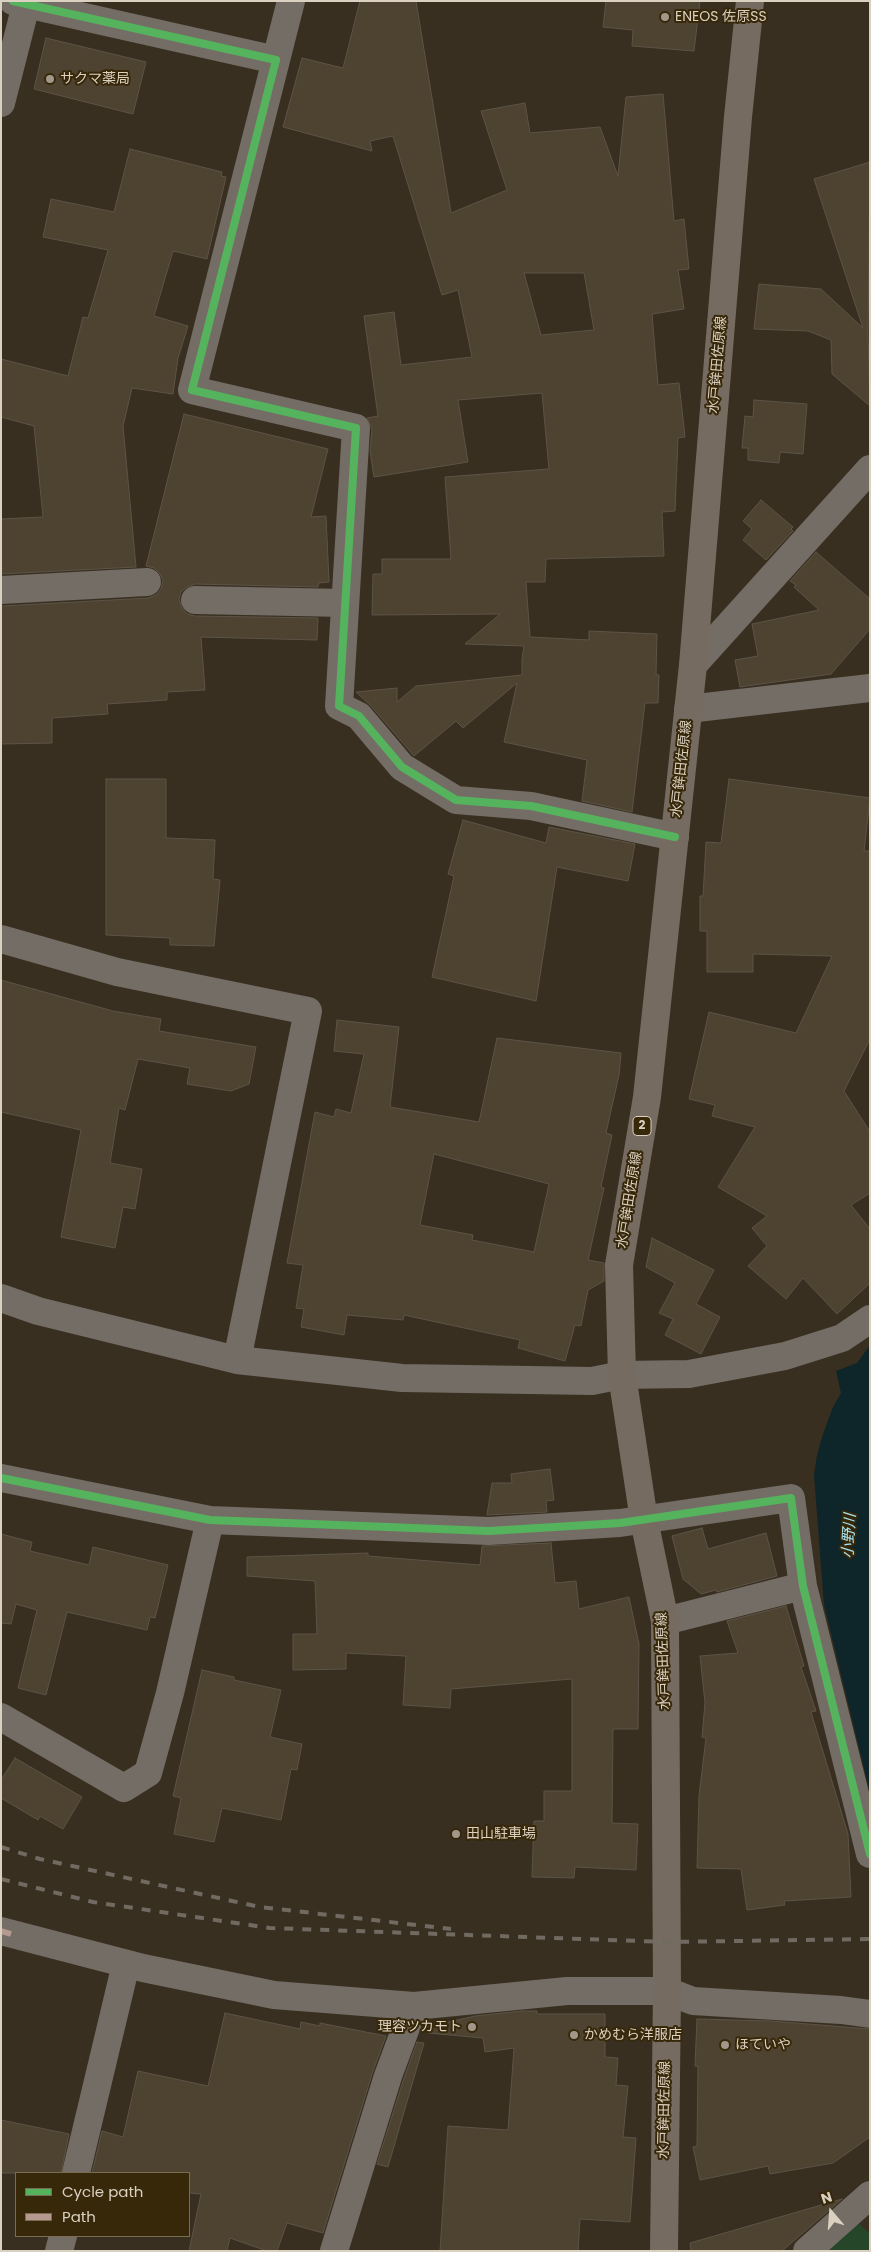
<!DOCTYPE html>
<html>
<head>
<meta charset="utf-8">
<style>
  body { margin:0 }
  #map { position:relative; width:871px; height:2252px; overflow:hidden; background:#382f20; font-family:Poppins,sans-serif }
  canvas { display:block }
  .frame { position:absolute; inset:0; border:2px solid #dbd1c1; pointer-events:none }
  .legend { position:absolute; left:15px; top:2172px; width:175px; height:65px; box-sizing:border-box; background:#37280a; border:1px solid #796c53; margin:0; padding:6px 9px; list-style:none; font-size:15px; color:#dbd1c1 }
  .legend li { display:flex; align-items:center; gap:10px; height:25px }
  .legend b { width:25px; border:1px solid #796c53 }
  .north { position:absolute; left:806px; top:2187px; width:50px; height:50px; -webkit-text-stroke:4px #37280a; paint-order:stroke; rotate:342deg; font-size:14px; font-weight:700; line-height:20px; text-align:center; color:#dbd1c1 }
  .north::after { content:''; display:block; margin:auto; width:18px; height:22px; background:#dbd1c1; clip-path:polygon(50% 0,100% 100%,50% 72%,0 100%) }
</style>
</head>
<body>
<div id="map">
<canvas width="871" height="2252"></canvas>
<div class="frame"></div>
<ul class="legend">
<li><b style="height:6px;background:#56b35d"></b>Cycle path</li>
<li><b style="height:6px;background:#b69a8f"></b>Path</li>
</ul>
<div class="north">N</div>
</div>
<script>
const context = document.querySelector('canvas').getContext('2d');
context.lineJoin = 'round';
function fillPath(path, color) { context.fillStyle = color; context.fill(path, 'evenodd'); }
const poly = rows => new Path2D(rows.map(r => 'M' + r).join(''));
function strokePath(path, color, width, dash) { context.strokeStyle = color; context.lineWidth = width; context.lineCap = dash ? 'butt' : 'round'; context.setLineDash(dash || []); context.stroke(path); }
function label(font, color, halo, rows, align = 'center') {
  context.font = font + ' Poppins,"Noto Sans JP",sans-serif'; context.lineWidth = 4; context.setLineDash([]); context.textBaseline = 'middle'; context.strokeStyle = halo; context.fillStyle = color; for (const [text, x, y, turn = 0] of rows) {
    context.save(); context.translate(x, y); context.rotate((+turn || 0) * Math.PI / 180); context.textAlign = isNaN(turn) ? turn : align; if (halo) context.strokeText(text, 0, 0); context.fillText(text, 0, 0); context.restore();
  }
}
fillPath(poly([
  [857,2222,870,2234,870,2251,824,2251]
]), '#26462a');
fillPath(poly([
  [870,1345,870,1793,824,1605,814,1475,817,1455,823,1434,833,1407,841,1393,836,1371,857,1363]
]), '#0e2529');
const building = poly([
  [360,1,416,1,451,213,507,190,481,111,525,103,530,133,600,127,618,176,626,97,663,94,674,221,684,219,689,269,678,270,684,309,652,314,658,385,679,383,685,437,678,438,675,511,662,512,664,556,546,559,545,582,526,582,530,637,589,640,589,631,657,634,656,674,659,675,658,703,645,703,632,812,582,801,587,760,504,742,517,683,463,728,456,721,414,756,371,706,356,692,397,688,397,702,416,686,522,675,522,659,524,646,465,644,500,614,372,615,373,574,382,574,382,559,451,559,445,477,549,469,542,393,458,400,468,462,374,477,370,451,372,429,367,418,378,416,364,316,394,312,401,365,472,357,458,290,442,295,393,136,370,141,372,151,283,127,302,58,343,68,360,1],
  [524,273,584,273,594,330,541,335,524,273],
  [606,1,700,1,694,51,632,46,633,30,603,27,606,1],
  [46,38,146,62,133,114,34,89,46,38],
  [130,149,222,172,221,176,226,177,207,259,173,251,154,316,188,326,178,358,173,394,132,388,123,426,136,567,1,574,1,519,43,517,34,426,1,417,1,359,68,376,83,317,88,318,108,250,43,237,51,199,114,212,130,149],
  [870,162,868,333,870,406,832,374,831,340,808,331,754,329,759,284,821,289,863,328,814,179,870,162],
  [754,400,807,404,803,454,780,452,779,463,748,460,748,448,742,448,745,416,753,417,754,400],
  [184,414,328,449,311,517,326,516,329,582,319,583,318,587,195,584,187,587,181,592,179,599,182,608,187,614,195,616,318,618,317,640,201,637,205,690,167,692,167,700,107,704,108,714,52,718,52,743,1,744,1,606,148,598,156,595,161,589,163,581,160,574,154,568,146,566,184,414],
  [761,500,793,527,791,529,793,531,766,560,743,540,752,529,743,521,761,500],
  [816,552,870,599,870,629,831,674,740,687,735,660,758,656,752,624,819,610,794,587,796,585,790,581,816,552],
  [106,779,166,779,166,838,215,840,213,879,220,880,214,946,170,945,170,938,106,935,106,779],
  [729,779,870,798,864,851,870,851,870,1039,844,1091,870,1132,870,1193,851,1205,870,1229,870,1283,837,1314,803,1278,786,1299,748,1266,767,1246,752,1228,767,1216,718,1187,755,1127,712,1116,715,1105,689,1099,709,1012,796,1033,832,956,753,954,753,972,707,972,707,931,700,931,700,896,703,896,706,842,721,843,729,779],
  [463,820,546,843,549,827,635,844,628,881,557,867,536,1001,432,977,454,876,448,874,463,820],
  [1,980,113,1011,161,1019,159,1031,256,1047,249,1084,231,1091,187,1084,190,1068,138,1059,125,1110,119,1108,110,1163,142,1169,135,1209,123,1207,115,1248,61,1237,81,1130,1,1112,1,980],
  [337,1020,399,1027,390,1107,479,1122,497,1038,621,1053,619,1075,606,1133,612,1135,601,1187,604,1188,588,1260,604,1263,604,1281,588,1290,581,1326,575,1325,565,1361,518,1348,520,1340,404,1315,403,1320,347,1315,344,1335,301,1327,304,1309,296,1308,303,1265,287,1263,315,1112,334,1117,336,1109,351,1113,364,1054,334,1051,337,1020],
  [434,1154,549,1184,534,1252,472,1240,473,1235,420,1225,434,1154],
  [652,1238,714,1270,696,1304,720,1317,701,1354,665,1335,673,1319,659,1313,675,1283,646,1267,652,1238],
  [550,1469,554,1500,546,1501,547,1512,487,1515,492,1483,512,1483,511,1474,550,1469],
  [702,1528,708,1549,766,1533,777,1576,717,1592,716,1590,701,1594,683,1579,672,1536,702,1528],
  [1,1534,32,1542,30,1551,89,1565,93,1547,168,1565,155,1618,150,1617,147,1630,67,1612,46,1695,18,1688,37,1610,16,1604,11,1624,1,1623,1,1534],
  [551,1543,555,1583,576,1581,579,1609,629,1597,639,1644,638,1729,613,1729,612,1823,638,1824,636,1870,575,1867,574,1878,532,1877,534,1821,544,1821,544,1791,572,1791,572,1679,451,1689,450,1708,403,1705,406,1656,346,1653,346,1669,293,1670,293,1634,317,1634,315,1581,247,1576,247,1557,368,1553,368,1556,480,1565,482,1546,551,1543],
  [786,1606,804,1666,801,1667,816,1711,811,1712,848,1834,851,1897,784,1901,785,1905,747,1910,741,1869,697,1868,699,1796,706,1738,702,1737,705,1703,700,1656,738,1653,727,1621,786,1606],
  [202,1670,234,1677,234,1680,281,1690,270,1737,302,1744,297,1770,291,1769,281,1820,222,1808,214,1842,174,1834,181,1798,173,1796,202,1670],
  [15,1758,82,1797,63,1829,40,1816,38,1820,1,1798,1,1780,15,1758],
  [522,2011,537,2011,537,2014,605,2014,605,2057,618,2058,616,2085,628,2086,623,2137,636,2138,630,2222,580,2219,578,2251,440,2251,448,2126,508,2130,514,2048,485,2052,483,2038,428,2033,427,2027,475,2016,522,2011],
  [225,2013,300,2029,301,2022,320,2026,320,2023,386,2036,373,2071,323,2233,287,2223,277,2251,267,2251,230,2238,227,2251,189,2251,201,2194,189,2193,189,2173,92,2173,102,2131,123,2137,138,2071,208,2086,225,2013],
  [697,2019,771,2021,870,2029,870,2137,833,2163,770,2174,768,2166,700,2180,693,2147,697,2146,698,2066,695,2066,697,2019],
  [417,2042,424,2043,388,2167,377,2164,403,2081,417,2042],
  [1,2120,69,2134,61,2173,1,2173,1,2120],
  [842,2199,782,2251,691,2251,690,2243,842,2199]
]);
fillPath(building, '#4e4331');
strokePath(building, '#5c5448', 1);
strokePath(poly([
  [13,1,276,60,192,390,356,428,339,706,359,716,402,767,456,800,531,806,675,837],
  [276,60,291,1],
  [1,103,27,1],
  [1,590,147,582],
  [195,600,345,603],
  [693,665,870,469],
  [688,709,870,688],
  [1,939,117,972,308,1011,237,1360],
  [1,1298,38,1311,237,1360,402,1378,592,1381,622,1375,689,1374,785,1356,842,1338,870,1319],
  [1,1478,210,1520,489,1531,620,1523,791,1498,803,1586,870,1854],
  [665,1621,803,1586],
  [1,1717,124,1788,148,1773,170,1693,210,1520],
  [1,1931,143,1968,274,1995,414,2006,567,1991,667,1991,693,2001,841,2010,870,2014],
  [76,2173,126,1964],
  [59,2251,63,2236],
  [334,2251,388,2076,414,2006],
  [807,2251,870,2195]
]), '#746d66', 28);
strokePath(poly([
  [664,2251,667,1991,665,1621,644,1520,622,1375,619,1265,647,1097,693,665,738,117,750,1]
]), '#766b61', 28);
strokePath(poly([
  [1,1847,40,1859,260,1907,451,1929],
  [1,1879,93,1902,270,1928,667,1942,870,1939]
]), '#716a61', 4, [9, 9]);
strokePath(poly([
  [1,1931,11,1934]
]), '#b69a8f', 6, [12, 6]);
strokePath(poly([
  [13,1,276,60,192,390,356,428,339,706,359,716,402,767,456,800,531,806,675,837],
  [1,1478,210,1520,489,1531,620,1523,791,1498,803,1586,870,1854]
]), '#56b35d', 8);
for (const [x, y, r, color] of [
  [665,17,5,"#a29889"],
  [50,79,5,"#a29889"],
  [456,1834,5,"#a29889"],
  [472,2027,5,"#a29889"],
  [574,2035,5,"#a29889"],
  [725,2045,5,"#a29889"]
]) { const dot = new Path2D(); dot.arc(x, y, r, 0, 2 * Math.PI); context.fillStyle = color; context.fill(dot); strokePath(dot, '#37280a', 2); }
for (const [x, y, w] of [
  [642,1126,18]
]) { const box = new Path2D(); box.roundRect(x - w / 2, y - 9.5, w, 19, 4); context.fillStyle = '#37280a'; context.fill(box); strokePath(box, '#dbd1c1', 1); }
label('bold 12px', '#dbd1c1', null, [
  ["2",642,1126]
]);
label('14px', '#dbd1c1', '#37280a', [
  ["ENEOS 佐原SS",675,17],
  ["サクマ薬局",60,79],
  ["田山駐車場",466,1834],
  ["理容ツカモト",462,2027,"right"],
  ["かめむら洋服店",584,2035],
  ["ほていや",735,2045]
], 'left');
label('14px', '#dbd1c1', '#37280a', [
  ["水戸鉾田佐原線",718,365,-85],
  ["水戸鉾田佐原線",682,769,-84],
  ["水戸鉾田佐原線",630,1200,-81],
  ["水戸鉾田佐原線",664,1661,-92],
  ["水戸鉾田佐原線",665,2110,-89]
]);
label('italic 15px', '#a7e8f8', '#37280a', [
  ["小野川",850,1536,-87]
]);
</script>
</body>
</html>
